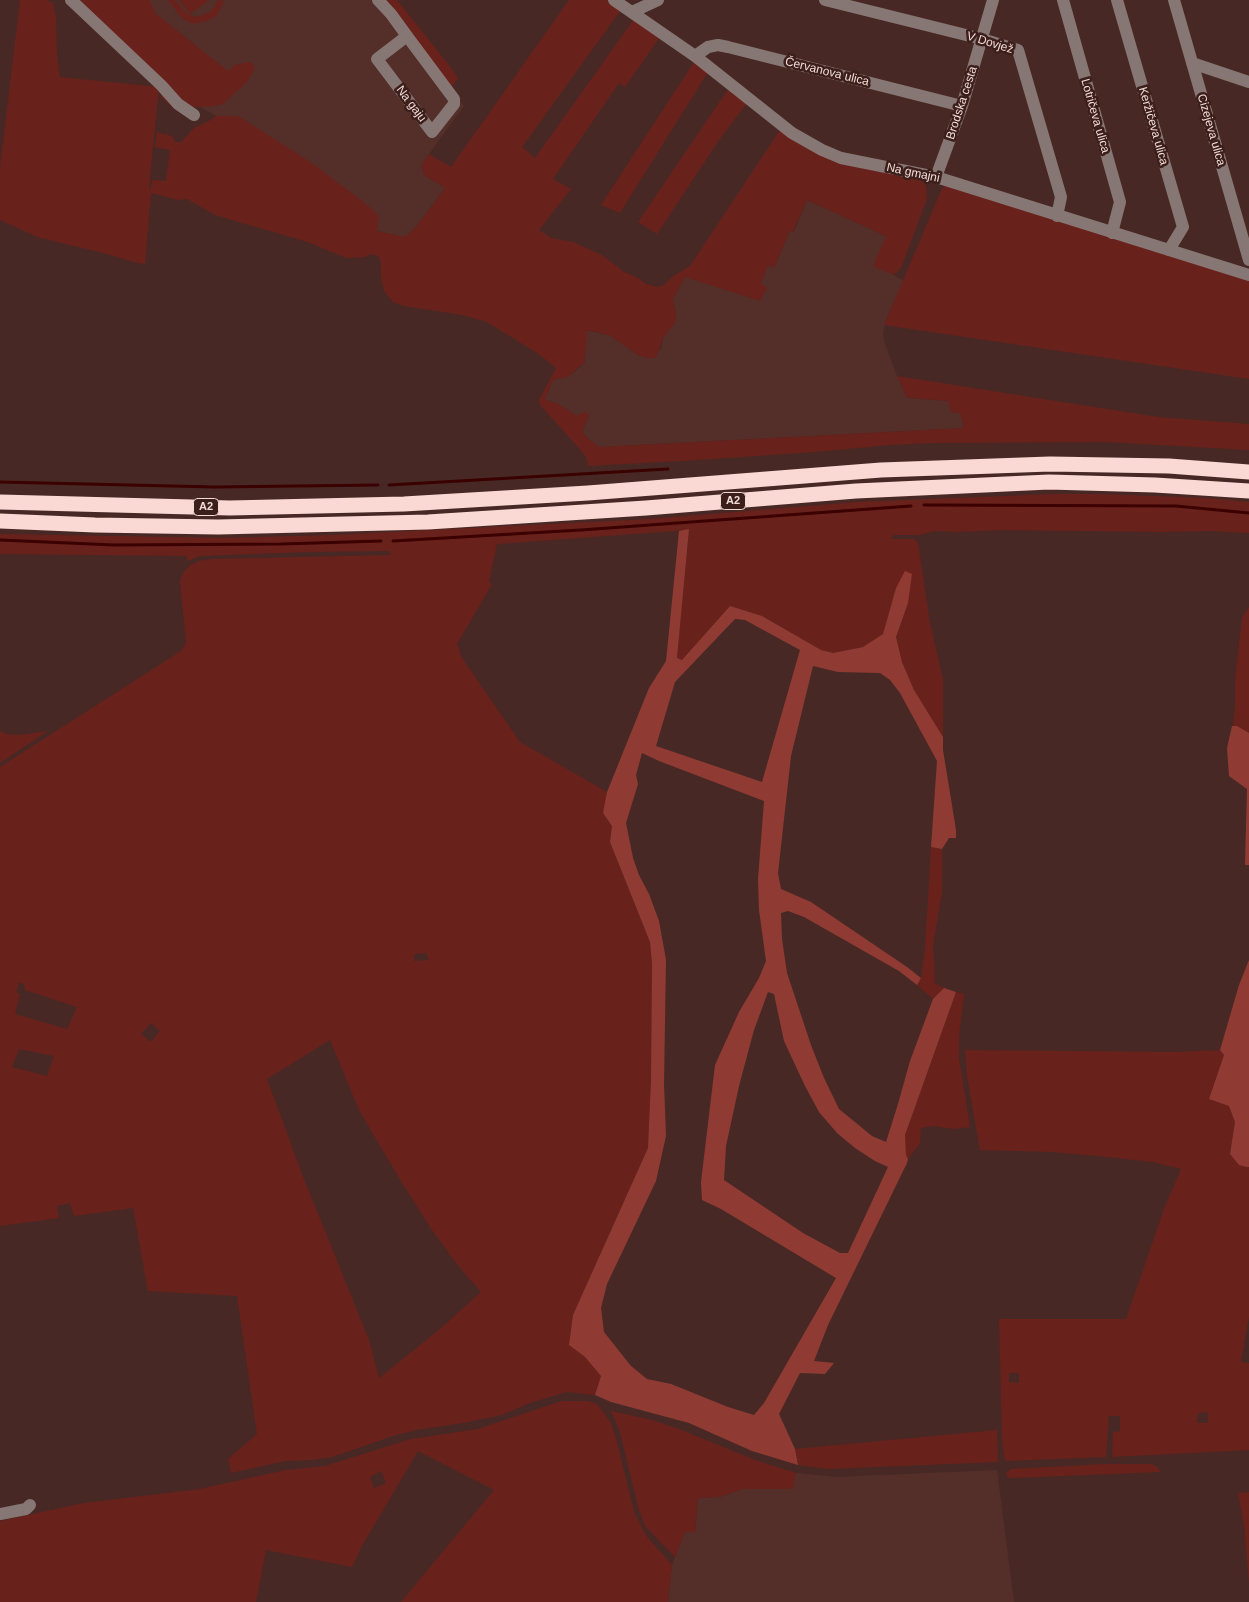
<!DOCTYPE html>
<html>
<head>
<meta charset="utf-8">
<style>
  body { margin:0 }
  canvas { display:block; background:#472824 }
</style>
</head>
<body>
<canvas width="1249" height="1602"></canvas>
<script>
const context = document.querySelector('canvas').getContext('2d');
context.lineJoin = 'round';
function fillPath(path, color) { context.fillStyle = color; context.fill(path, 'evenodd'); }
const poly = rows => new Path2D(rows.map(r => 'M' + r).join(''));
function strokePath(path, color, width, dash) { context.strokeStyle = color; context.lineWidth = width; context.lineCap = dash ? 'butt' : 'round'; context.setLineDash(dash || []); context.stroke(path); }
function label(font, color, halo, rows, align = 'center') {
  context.font = font + ' Arial,sans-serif'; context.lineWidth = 5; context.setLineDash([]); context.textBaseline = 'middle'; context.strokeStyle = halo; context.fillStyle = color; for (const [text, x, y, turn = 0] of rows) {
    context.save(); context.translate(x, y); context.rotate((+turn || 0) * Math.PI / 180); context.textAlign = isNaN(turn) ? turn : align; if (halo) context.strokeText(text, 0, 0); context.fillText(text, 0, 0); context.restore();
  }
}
fillPath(poly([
  [149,0,385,0,464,106,421,165,424,175,445,188,416,227,406,236,400,236,377,231,279,150,200,107,232,75,156,14],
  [807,200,886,236,892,274,904,281,886,319,883,333,884,341,897,376,906,396,909,398,948,401,960,412,964,428,599,447,587,438,582,431,589,415,585,412,580,415,575,415,557,403,548,401,545,398,553,380,568,377,584,364,587,330,611,336,638,355,648,358,661,349,663,338,675,323,676,315,673,299,685,277,761,283,768,265,774,268,790,231,794,232],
  [997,1470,1014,1602,668,1602,672,1565,685,1532,695,1532,698,1498,720,1497,742,1489,792,1489,796,1473,836,1477]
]), '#542e29');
fillPath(poly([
  [20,0,47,0,53,3,56,18,57,55,60,77,159,87,149,188,151,189,152,180,166,181,170,150,155,147,157,132,172,136,175,142,181,142,195,127,209,121,216,116,238,116,312,163,366,204,379,216,377,231,400,236,406,236,416,227,445,188,424,175,421,165,429,154,451,167,569,0,606,0,621,10,522,147,535,158,634,19,660,37,625,87,619,83,553,179,571,189,539,230,551,238,573,242,602,255,624,272,638,278,646,284,657,287,664,285,672,277,690,266,780,130,832,161,922,179,926,185,927,199,901,268,896,273,892,274,873,266,886,236,807,200,793,232,790,231,774,268,768,265,761,283,767,288,760,301,685,277,673,299,676,315,675,323,663,338,657,356,653,358,648,358,638,355,611,336,588,330,584,364,580,366,568,377,553,380,545,398,548,401,557,403,575,415,580,415,585,411,589,415,582,431,587,438,599,447,964,428,960,413,951,412,948,401,910,398,906,396,897,376,1158,417,1249,424,1249,450,1106,442,933,443,890,445,814,452,698,460,588,466,586,457,579,448,540,405,539,400,556,368,537,353,487,322,462,315,404,306,393,302,384,291,381,277,381,263,378,256,371,254,365,257,346,258,308,242,215,215,187,199,178,200,151,193,145,264,138,263,103,253,37,237,0,220,0,168],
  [80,0,149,0,156,14,228,71,235,65,248,62,252,63,255,68,253,72,247,82,223,104,214,106,200,107,198,106,192,108,173,108,161,97,163,84],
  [168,0,175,0,187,14,197,17,210,12,216,5,217,0,224,1,218,14,212,19,198,23,191,23,182,18],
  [179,0,209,0,190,14],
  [385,0,397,0,452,69,458,78,451,88],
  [694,62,708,72,620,213,601,205],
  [729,88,747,103,719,140,657,234,638,222],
  [949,186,1249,279,1249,379,884,325,941,191,944,187],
  [1054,494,1099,494,1207,498,1249,502,1249,533,1209,531,1162,532,1003,530,957,532,935,531,919,535,894,535,890,539,914,539,918,543,930,623,943,679,943,737,914,690,902,662,896,637,908,603,896,588,883,634,863,647,833,653,821,650,762,616,730,606,682,660,677,658,689,530,497,544,489,582,492,584,457,644,462,658,520,742,607,792,603,813,612,826,610,842,650,942,652,963,651,1079,648,1148,573,1315,569,1345,585,1357,601,1376,595,1395,567,1392,530,1403,502,1415,463,1423,416,1430,393,1436,332,1457,312,1460,285,1461,231,1473,228,1459,257,1434,237,1296,148,1291,133,1208,74,1216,70,1203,57,1206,59,1218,0,1226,0,767,181,651,186,643,180,580,184,572,190,565,199,561,214,559,390,555,390,551,306,552,200,556,188,561,186,556,0,554,0,534,223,538,333,535,649,519,857,502],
  [426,953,429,960,414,961,414,954],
  [19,983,24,984,25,990,77,1007,67,1029,15,1014,20,994,16,992],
  [151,1023,160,1031,151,1042,141,1034],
  [330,1040,359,1110,402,1183,432,1230,456,1263,481,1292,440,1329,379,1378,369,1340,302,1174,267,1079],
  [19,1049,54,1056,47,1076,12,1067],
  [1249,607,1249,733,1248,734,1237,726,1233,726,1235,707,1235,679,1242,618],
  [0,731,6,734,21,735,48,731,0,763],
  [931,847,942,849,942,893,933,945,935,983,944,988,933,999,917,985,921,978,925,949],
  [956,992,964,994,959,1035,959,1058,970,1127,954,1129,933,1126,921,1128,920,1143,908,1159,906,1155,905,1135],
  [965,1050,1174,1052,1220,1050,1224,1055,1209,1099,1229,1106,1235,1122,1230,1154,1247,1167,1249,1167,1249,1317,1241,1362,1249,1363,1249,1450,1112,1457,1113,1432,1120,1431,1120,1416,1109,1416,1106,1457,1005,1461,1002,1439,999,1319,1126,1319,1164,1209,1181,1169,1153,1162,1098,1156,1053,1152,980,1150,967,1076],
  [1009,1373,1019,1373,1019,1383,1009,1382],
  [1208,1412,1208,1423,1197,1423,1198,1413],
  [562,1401,588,1401,597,1404,611,1423,616,1438,634,1512,647,1537,672,1565,668,1602,401,1602,494,1490,418,1451,363,1544,352,1567,266,1550,256,1602,0,1602,0,1521,84,1503,200,1489,286,1470,325,1466,411,1439,478,1429],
  [381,1471,386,1483,374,1488,370,1477],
  [611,1411,652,1420,682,1430,755,1460,796,1473,793,1489,742,1489,720,1497,698,1498,695,1532,685,1532,675,1557,645,1526,639,1511,620,1432],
  [997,1430,998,1462,828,1469,798,1465,795,1449],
  [1105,1464,1150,1464,1156,1466,1161,1472,1012,1478,1007,1477,1007,1472,1011,1469],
  [1249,1492,1249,1584,1244,1525,1238,1493]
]), '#69211b');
fillPath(poly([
  [689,529,677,658,682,660,730,606,762,616,821,650,833,653,863,647,883,634,896,588,905,571,912,574,908,603,896,637,902,662,914,690,943,737,943,750,956,830,956,838,949,838,942,849,931,847,937,761,900,693,890,680,880,673,838,672,813,666,791,756,778,873,781,889,811,902,907,967,921,978,917,985,899,971,804,917,788,911,781,913,782,939,787,973,811,1045,824,1078,839,1109,872,1136,886,1142,898,1104,910,1061,933,999,944,988,956,992,905,1135,906,1155,908,1159,907,1163,828,1325,814,1361,834,1363,825,1374,800,1373,779,1414,795,1449,798,1465,752,1451,689,1423,611,1402,595,1395,601,1376,585,1357,569,1345,573,1315,648,1148,651,1079,652,963,650,942,610,842,612,826,603,813,607,792,649,688,666,661,679,531],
  [735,619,745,620,800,650,762,782,656,746,675,682],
  [642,753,659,761,764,801,758,879,759,910,766,961,759,978,739,1012,715,1065,701,1182,702,1200,721,1209,836,1278,764,1403,754,1415,728,1407,671,1384,647,1379,631,1366,604,1332,601,1308,607,1284,656,1181,666,1136,664,1084,666,960,659,921,649,894,639,875,633,858,626,823,638,784,636,775],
  [768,992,774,994,784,1041,805,1086,819,1112,837,1133,855,1148,875,1161,888,1167,848,1253,840,1253,803,1233,724,1180,726,1146,739,1086,754,1030],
  [1232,726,1237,726,1249,733,1249,865,1245,865,1247,789,1229,776,1227,748],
  [1249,960,1249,1167,1247,1167,1239,1165,1230,1154,1235,1122,1229,1106,1209,1099,1224,1055,1220,1050,1239,985]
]), '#8f3b33');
strokePath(poly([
  [0,482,215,487,378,485],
  [389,485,668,469],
  [924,505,1176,506,1249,513],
  [0,540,114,545,281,544,381,541],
  [393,541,581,530,911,506]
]), '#3b0000', 3);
strokePath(poly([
  [71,0,161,85,178,104,194,115],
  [378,0,391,14,407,36,454,99,454,104,432,132,377,59,407,36],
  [614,0,695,56,792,133,822,150,841,158,936,177,1249,275],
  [825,0,982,39,1018,50,1061,197,1057,216],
  [1063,0,1120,202,1112,233],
  [1117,0,1183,227,1169,250],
  [1174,0,1249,260],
  [632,12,658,0],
  [695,56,708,47,718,45,728,47,962,106],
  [1192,63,1249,82],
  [936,177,962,106,993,0],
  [0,1514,26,1509,30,1505]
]), '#877774', 12);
strokePath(poly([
  [0,502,230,508,404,504,588,493,881,470,1050,464,1169,466,1249,472],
  [0,521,95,525,218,527,428,522,646,508,856,491,1049,482,1155,485,1249,491]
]), '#fad9d4', 15);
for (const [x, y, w] of [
  [733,501,25],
  [206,507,25]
]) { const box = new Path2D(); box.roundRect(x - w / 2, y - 8.5, w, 17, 4); context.fillStyle = '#3c1e1b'; context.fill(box); strokePath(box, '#f0dcd8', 1); }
label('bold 11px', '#f0dcd8', null, [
  ["A2",733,501],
  ["A2",206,507]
]);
label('12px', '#f0dcd8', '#3c1e1b', [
  ["V Dovjež",990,43,17],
  ["Červanova ulica",827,72,14],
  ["Brodska cesta",962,103,-72],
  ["Na gaju",411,104,53],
  ["Lotričeva ulica",1095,116,74],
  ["Keržičeva ulica",1153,126,74],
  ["Cizejeva ulica",1211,130,74],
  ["Na gmajni",913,173,12]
]);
</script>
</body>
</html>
